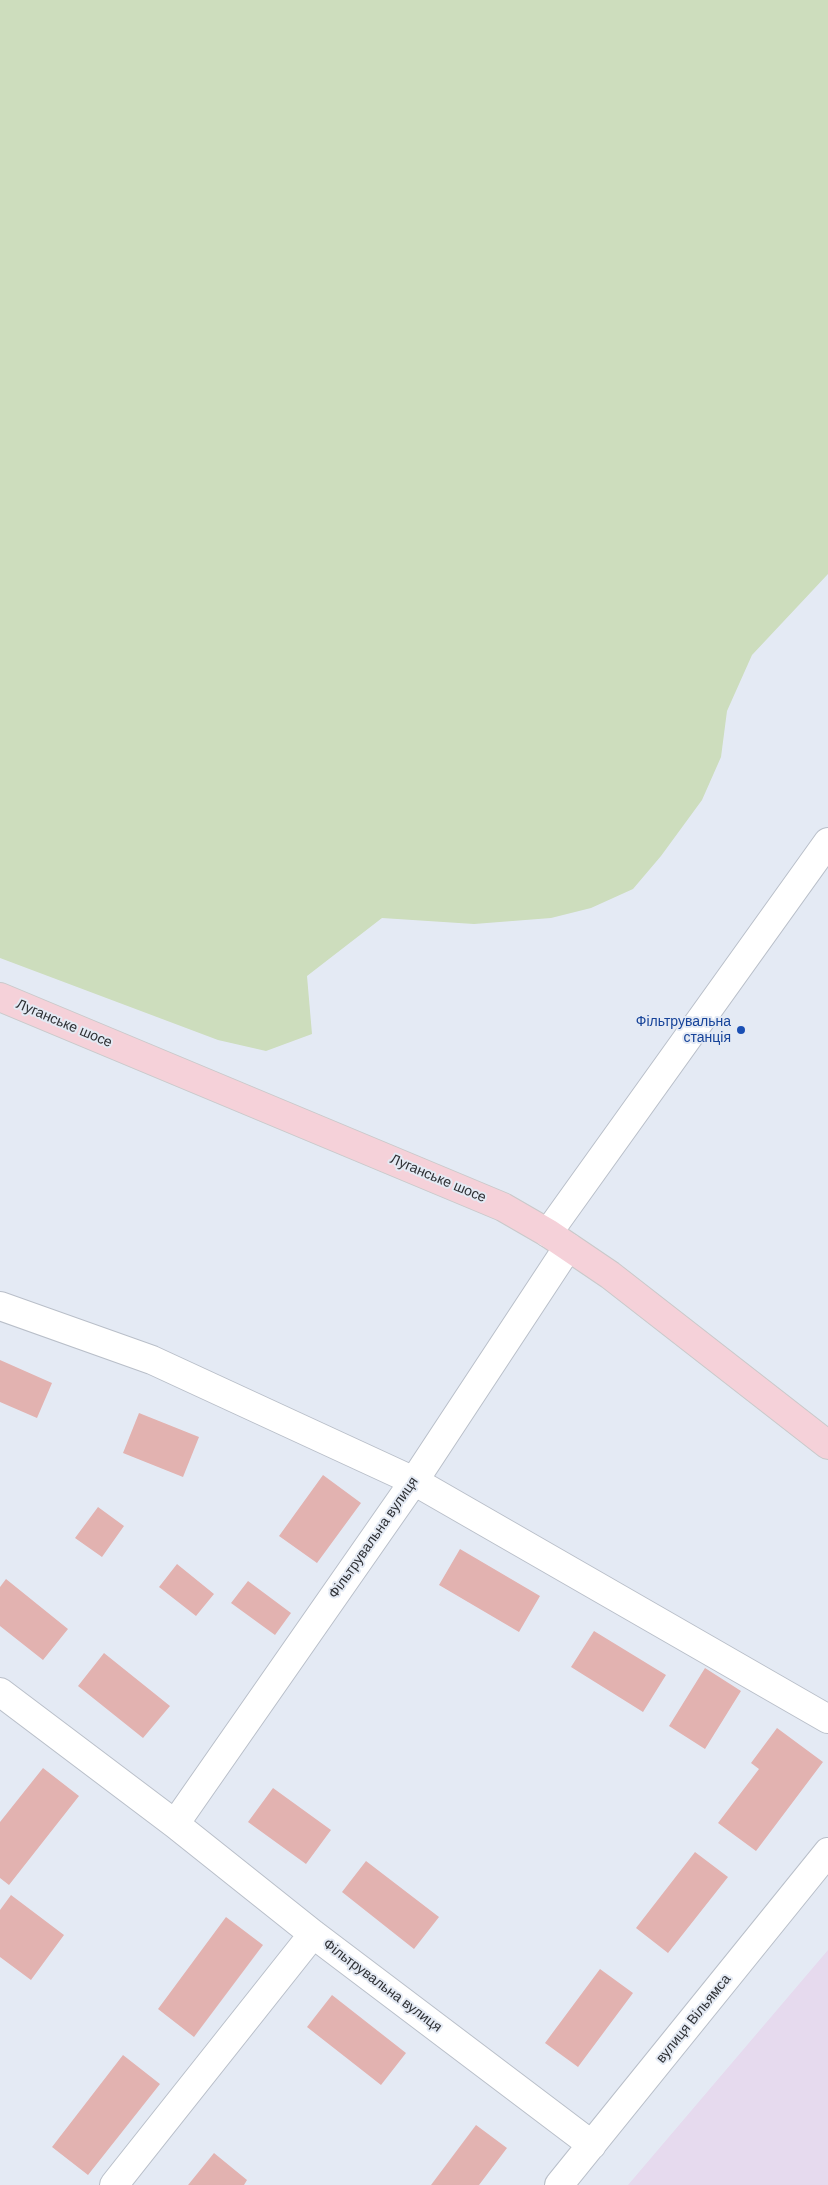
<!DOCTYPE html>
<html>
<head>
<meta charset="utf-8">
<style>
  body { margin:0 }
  canvas { display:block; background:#e4eaf4 }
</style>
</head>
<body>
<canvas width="828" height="2185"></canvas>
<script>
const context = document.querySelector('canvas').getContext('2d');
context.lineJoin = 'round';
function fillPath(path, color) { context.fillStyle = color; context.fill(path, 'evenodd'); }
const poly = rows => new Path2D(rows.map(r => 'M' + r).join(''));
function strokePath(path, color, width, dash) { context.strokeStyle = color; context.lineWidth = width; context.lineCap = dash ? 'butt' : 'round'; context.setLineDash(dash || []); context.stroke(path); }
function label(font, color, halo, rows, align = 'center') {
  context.font = font + ' "DM Sans",sans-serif'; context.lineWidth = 4; context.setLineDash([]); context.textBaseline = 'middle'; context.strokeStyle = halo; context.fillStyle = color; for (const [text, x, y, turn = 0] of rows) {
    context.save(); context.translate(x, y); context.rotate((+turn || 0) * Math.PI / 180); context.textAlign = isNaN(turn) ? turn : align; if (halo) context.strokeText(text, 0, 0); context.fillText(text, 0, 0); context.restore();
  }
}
fillPath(poly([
  [828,1950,828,2185,628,2185]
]), '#e6daee');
fillPath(poly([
  [0,0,828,0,828,574,752,655,727,711,721,757,702,800,661,856,633,889,591,908,551,918,474,924,382,918,307,976,312,1034,266,1051,218,1040,0,958]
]), '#cdddbd');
fillPath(poly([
  [0,1360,52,1383,37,1418,0,1402],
  [139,1413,199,1437,183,1477,123,1453],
  [323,1475,361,1503,317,1563,279,1536],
  [98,1507,124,1526,102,1557,75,1538],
  [460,1549,540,1596,519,1632,439,1585],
  [177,1564,214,1594,196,1616,159,1587],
  [6,1579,68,1629,43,1660,0,1626,0,1587],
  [248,1581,291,1613,275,1635,231,1603],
  [594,1631,666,1675,643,1712,571,1667],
  [104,1653,170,1706,143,1738,78,1686],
  [705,1668,741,1691,705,1749,669,1726],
  [777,1728,823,1762,756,1851,718,1823,759,1769,751,1763],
  [43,1768,79,1796,9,1885,0,1878,0,1822],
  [273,1788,331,1830,306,1864,248,1822],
  [695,1852,728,1877,668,1953,636,1928],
  [366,1861,439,1917,414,1949,342,1892],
  [11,1895,64,1935,31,1980,0,1957,0,1910],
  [226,1917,263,1945,194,2037,158,2009],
  [600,1969,633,1993,578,2067,545,2043],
  [332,1995,406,2053,381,2085,307,2027],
  [123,2055,160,2084,88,2175,52,2147],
  [476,2125,507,2148,479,2185,431,2185],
  [214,2153,247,2180,244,2185,188,2185]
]), '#e2b2b0');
const minor = poly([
  [548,1233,828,842],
  [0,1306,152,1360,414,1481,828,1719],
  [0,1692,175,1824,313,1934,592,2145],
  [175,1824,414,1481,568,1247],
  [114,2185,313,1934],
  [559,2185,828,1852]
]);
const major = poly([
  [0,997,503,1207,548,1233,610,1275,828,1445]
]);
strokePath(minor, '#b9bfc9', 30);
strokePath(major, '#c9c9ca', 30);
strokePath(minor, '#fff', 28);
strokePath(major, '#f5d1d9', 28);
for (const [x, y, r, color] of [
  [741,1030,5,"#1a4fb4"]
]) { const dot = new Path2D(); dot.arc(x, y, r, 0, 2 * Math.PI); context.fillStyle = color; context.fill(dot); strokePath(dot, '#e4eaf4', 2); }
label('14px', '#164399', '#e4eaf4', [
  ["Фільтрувальна",731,1022],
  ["станція",731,1038]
], 'right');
label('14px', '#2e3034', '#e4eaf4', [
  ["Луганське шосе",64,1024,23],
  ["Луганське шосе",438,1179,23],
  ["Фільтрувальна вулиця",374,1538,-55],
  ["Фільтрувальна вулиця",382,1986,37],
  ["вулиця Вільямса",694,2019,-51]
]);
</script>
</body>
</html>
